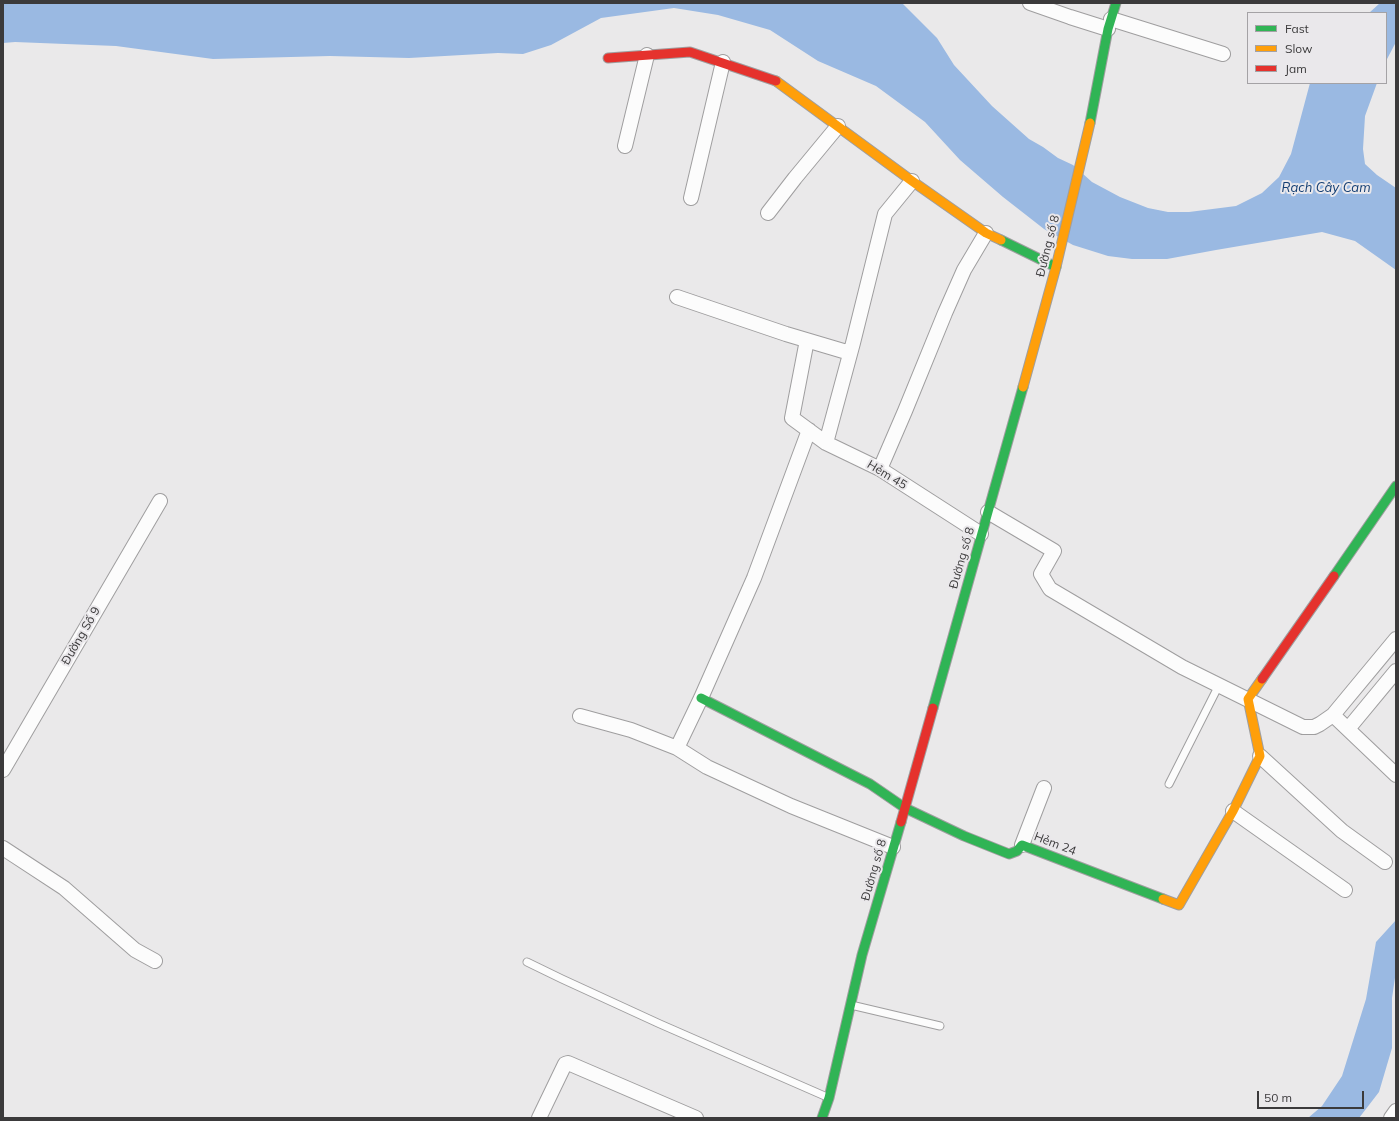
<!DOCTYPE html>
<html>
<head>
<meta charset="utf-8">
<style>
  body { margin:0 }
  #map { position:relative; width:1399px; height:1121px; overflow:hidden; background:#eae9ea; font-family:Mulish,sans-serif }
  canvas { display:block }
  .frame { position:absolute; inset:0; border:4px solid #3b3a3b; pointer-events:none }
  .legend { position:absolute; left:1247px; top:12px; width:140px; height:72px; box-sizing:border-box; background:#eae8eb; border:1px solid #a4a2a5; margin:0; padding:5px 7px; list-style:none; font-size:12px; color:#3b3a3b }
  .legend li { display:flex; align-items:center; gap:8px; height:20px }
  .legend b { width:20px; border:1px solid #a4a2a5 }
  .scale { position:absolute; left:1257px; top:1091px; width:107px; height:18px; box-sizing:border-box; border:2px solid #3b3a3b; border-top:0; padding-left:5px; font-size:12px; line-height:14px; white-space:nowrap; color:#3b3a3b; -webkit-text-stroke:3px #eae8eb; paint-order:stroke }
</style>
</head>
<body>
<div id="map">
<canvas width="1399" height="1121"></canvas>
<div class="frame"></div>
<ul class="legend">
<li><b style="height:5px;background:#30b455"></b>Fast</li>
<li><b style="height:5px;background:#ff9f0a"></b>Slow</li>
<li><b style="height:5px;background:#e5322d"></b>Jam</li>
</ul>
<div class="scale">50 m</div>
</div>
<script>
const context = document.querySelector('canvas').getContext('2d');
context.lineJoin = 'round';
function fillPath(path, color) { context.fillStyle = color; context.fill(path, 'evenodd'); }
const poly = rows => new Path2D(rows.map(r => 'M' + r).join(''));
function strokePath(path, color, width, dash) { context.strokeStyle = color; context.lineWidth = width; context.lineCap = dash ? 'butt' : 'round'; context.setLineDash(dash || []); context.stroke(path); }
function label(font, color, halo, rows, align = 'center') {
  context.font = font + ' Mulish,sans-serif'; context.lineWidth = 4; context.setLineDash([]); context.textBaseline = 'middle'; context.strokeStyle = halo; context.fillStyle = color; for (const [text, x, y, turn = 0] of rows) {
    context.save(); context.translate(x, y); context.rotate((+turn || 0) * Math.PI / 180); context.textAlign = isNaN(turn) ? turn : align; if (halo) context.strokeText(text, 0, 0); context.fillText(text, 0, 0); context.restore();
  }
}
fillPath(poly([
  [3,3,902,3,937,38,954,65,992,106,1029,139,1043,147,1058,158,1073,165,1092,182,1120,197,1148,208,1168,212,1189,212,1236,206,1262,193,1279,177,1291,154,1310,83,1377,83,1365,116,1363,149,1365,164,1377,175,1396,188,1396,270,1355,241,1322,232,1216,250,1167,259,1132,259,1108,256,1073,245,1044,229,1003,197,960,160,925,122,876,86,818,61,770,30,718,15,674,8,601,18,551,45,523,54,498,53,409,58,330,56,213,59,116,46,15,42,3,43],
  [1380,3,1396,3,1396,42,1386,61,1386,13,1369,13],
  [1396,920,1396,971,1392,998,1392,1048,1379,1092,1359,1118,1308,1118,1322,1106,1342,1076,1366,999,1376,942]
]), '#9ab9e2');
const lane = poly([
  [1169,784,1219,685],
  [527,962,562,979,660,1024,827,1097],
  [851,1005,940,1026]
]);
const street = poly([
  [1030,3,1070,17,1108,29],
  [1111,19,1223,54],
  [625,146,647,55],
  [691,198,723,62],
  [768,213,795,178,838,126],
  [677,297,786,334,850,353],
  [807,340,792,418,826,443,880,469,981,534],
  [826,443,853,343,885,214,912,181],
  [880,469,905,411,945,313,964,270,986,233],
  [988,512,1054,551,1041,574,1050,589,1182,667,1303,727,1314,727,1320,724,1333,715,1396,639],
  [1333,715,1396,775],
  [580,716,631,730,677,748,707,767,791,806,893,847],
  [1348,729,1396,671],
  [677,748,701,698,754,578,809,430],
  [1260,756,1342,831,1385,862],
  [3,770,160,501],
  [1233,811,1345,890],
  [1022,845,1044,788],
  [3,848,64,888,135,950,155,961],
  [539,1118,565,1064,568,1063,696,1118],
  [1391,1118,1396,1111]
]);
const fast = poly([
  [1090,123,1108,29,1116,3],
  [1001,240,1056,267],
  [1334,576,1396,486],
  [701,698,870,784,905,808,964,836,1009,854,1017,851,1022,845,1163,899],
  [933,708,1023,387],
  [822,1118,829,1098,862,955,901,822]
]);
const slow = poly([
  [776,81,912,181,986,233,1001,240],
  [1023,387,1056,267,1090,123],
  [1163,899,1179,905,1233,811,1260,756,1248,699,1262,679]
]);
const jam = poly([
  [608,58,690,52,776,81],
  [1262,679,1334,576],
  [901,822,933,708]
]);
strokePath(lane, '#9f9e9f', 9);
strokePath(street, '#9f9e9f', 16);
strokePath(fast, '#9f9e9f', 11);
strokePath(slow, '#9f9e9f', 11);
strokePath(jam, '#9f9e9f', 11);
strokePath(lane, '#fcfcfc', 7);
strokePath(street, '#fcfcfc', 14);
strokePath(fast, '#30b455', 9);
strokePath(slow, '#ff9f0a', 9);
strokePath(jam, '#e5322d', 9);
label('12px', '#3b3a3b', '#eae8eb', [
  ["Đường số 8",1048,246,-76],
  ["Hẻm 45",887,475,31],
  ["Đường số 8",962,558,-74],
  ["Đường Số 9",81,636,-60],
  ["Hẻm 24",1055,844,21],
  ["Đường số 8",874,870,-74]
]);
label('italic 13px', '#133e73', '#eae8eb', [
  ["Rạch Cây Cam",1326,188]
]);
</script>
</body>
</html>
